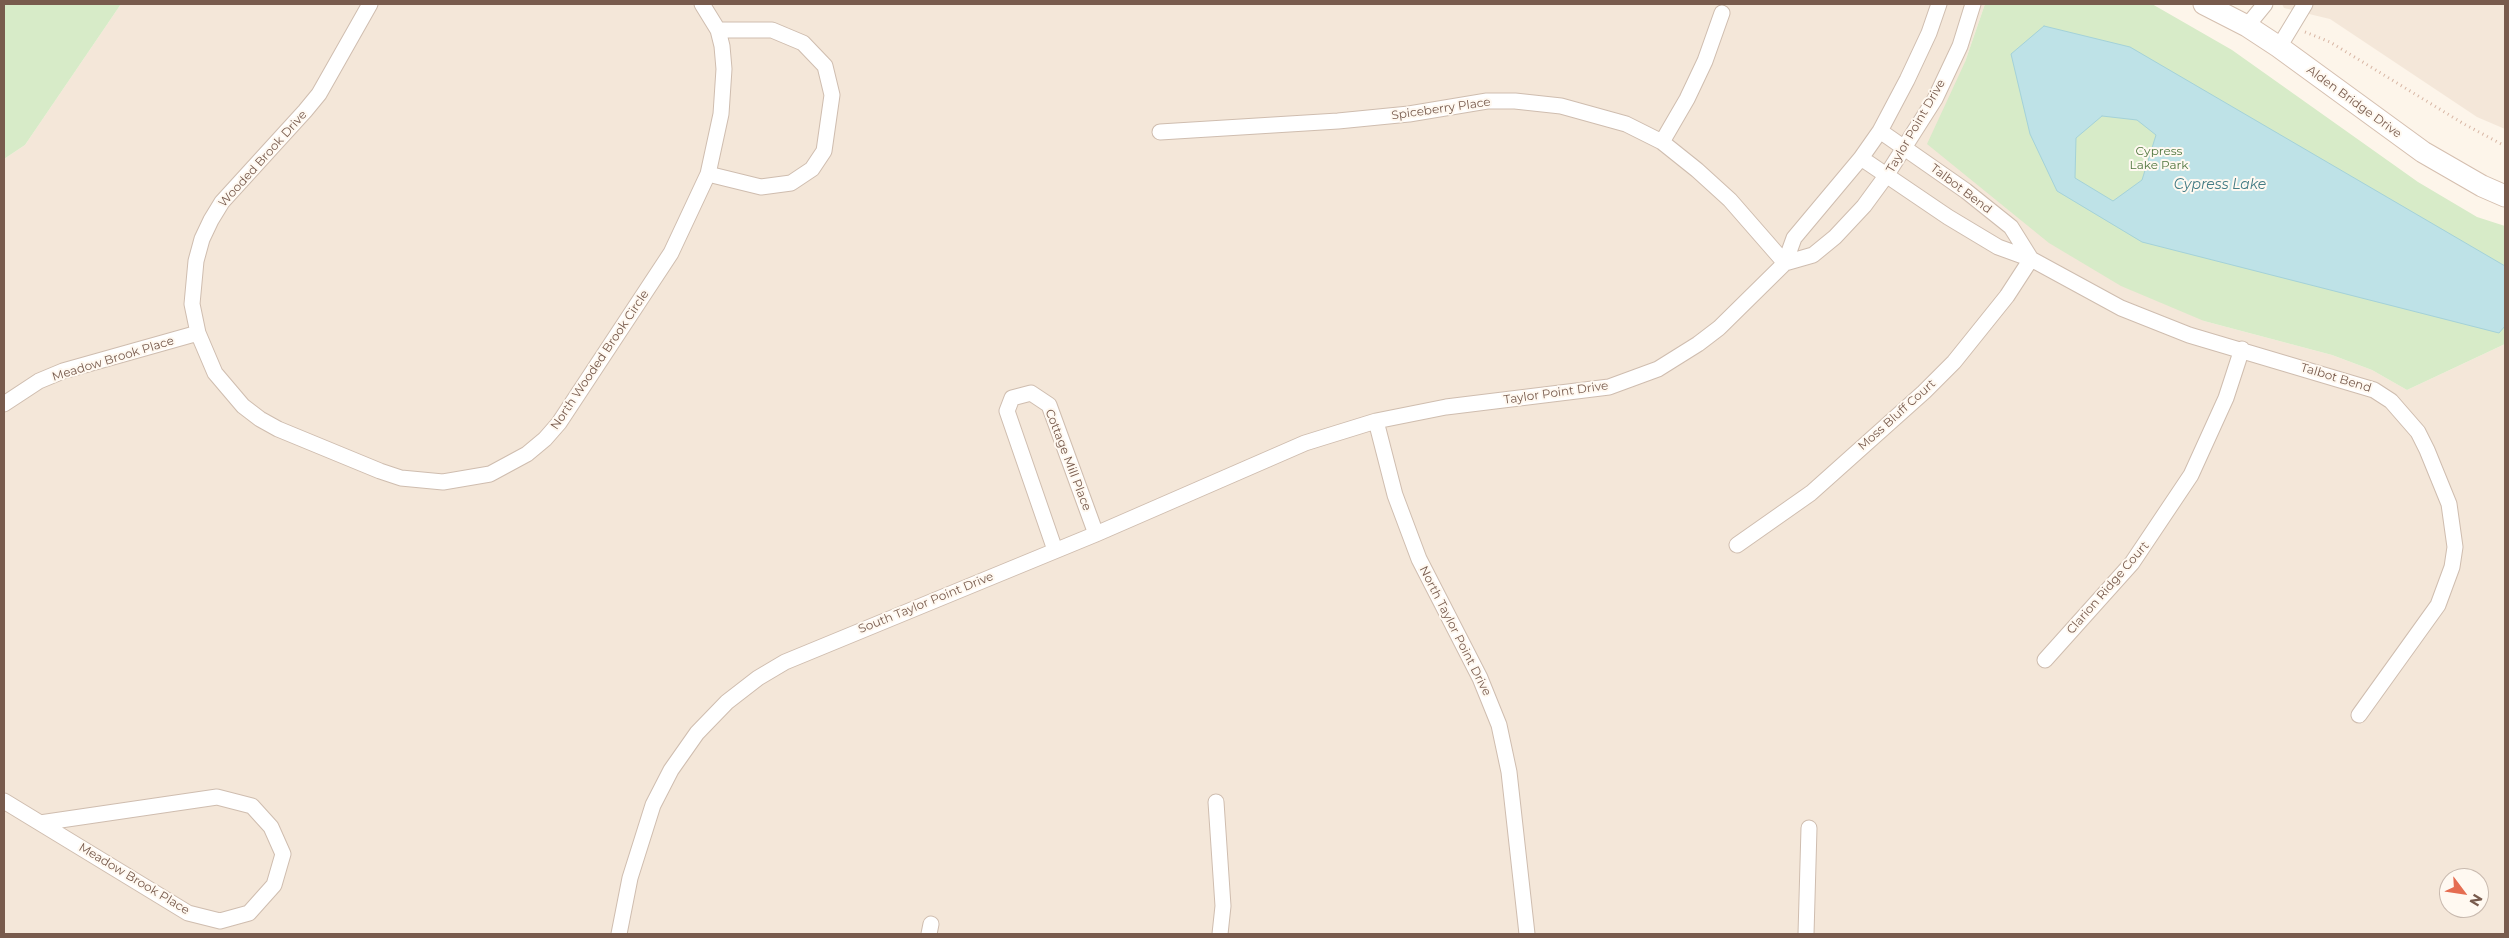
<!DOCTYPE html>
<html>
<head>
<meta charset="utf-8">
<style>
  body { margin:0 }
  #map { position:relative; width:2509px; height:938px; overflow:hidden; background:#fdf5ea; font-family:Montserrat,sans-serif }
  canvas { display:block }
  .frame { position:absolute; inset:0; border:5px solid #785b4d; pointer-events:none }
  .north { position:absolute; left:2439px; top:868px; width:50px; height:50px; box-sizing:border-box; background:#fff9f1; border:1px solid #c9baaf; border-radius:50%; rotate:121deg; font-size:14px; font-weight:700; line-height:20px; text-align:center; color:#785b4d }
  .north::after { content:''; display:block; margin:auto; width:18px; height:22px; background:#e56d51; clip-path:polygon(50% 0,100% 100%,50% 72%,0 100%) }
</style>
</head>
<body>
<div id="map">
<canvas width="2509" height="938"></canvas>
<div class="frame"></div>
<div class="north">N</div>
</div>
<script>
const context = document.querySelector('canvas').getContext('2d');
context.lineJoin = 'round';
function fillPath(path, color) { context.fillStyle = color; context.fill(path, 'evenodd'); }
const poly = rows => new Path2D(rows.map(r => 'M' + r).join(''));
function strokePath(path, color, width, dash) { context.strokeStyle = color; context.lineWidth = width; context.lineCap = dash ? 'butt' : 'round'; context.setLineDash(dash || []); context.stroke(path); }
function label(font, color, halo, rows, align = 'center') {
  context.font = font + ' Montserrat,sans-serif'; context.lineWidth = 4; context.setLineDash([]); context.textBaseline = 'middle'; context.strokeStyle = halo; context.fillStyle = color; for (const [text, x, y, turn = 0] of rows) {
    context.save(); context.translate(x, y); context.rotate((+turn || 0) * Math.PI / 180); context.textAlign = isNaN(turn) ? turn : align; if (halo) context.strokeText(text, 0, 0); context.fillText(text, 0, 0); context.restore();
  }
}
fillPath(poly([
  [121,4,1985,4,1965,62,2204,321,2332,355,2372,370,2407,390,2505,344,2505,934,4,934,4,159,25,145],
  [2449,878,2479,878,2479,908,2449,908],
  [2282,4,2505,4,2505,129,2477,117,2330,19,2284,8]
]), '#f4e7d9');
fillPath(poly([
  [4,4,121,4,25,145,4,159],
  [1985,4,2152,4,2232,50,2418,182,2477,217,2505,226,2505,344,2407,390,2372,370,2332,355,2204,321,2121,286,2049,243,1927,144,1965,62]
]), '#d7ebc8');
const water = poly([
  [2044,26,2130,47,2505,266,2505,326,2499,333,2142,242,2057,191,2030,134,2011,54,2044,26],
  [2102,116,2137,120,2156,135,2142,180,2113,201,2075,178,2076,138,2102,116]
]);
fillPath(water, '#bee2e7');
strokePath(water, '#a4d2d9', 1);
const street = poly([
  [370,4,319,94,305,111,222,202,211,220,202,239,196,261,192,304,198,333,215,373,243,406,260,419,278,429,380,471,401,478,443,482,490,474,527,454,545,439,559,423,671,253,708,174,721,114,724,69,722,46,718,30,702,4],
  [2247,26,2265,4],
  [2279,47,2305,4],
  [1880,131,1966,191,2011,227,2031,259],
  [1160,132,1338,121,1409,114,1487,101,1515,101,1561,106,1626,124,1662,142,1697,170,1730,200,1785,263],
  [1662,142,1687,99,1705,61,1722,13],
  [1861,158,1948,217,1998,247,2031,259,2121,308,2189,335,2374,390,2391,401,2418,432,2427,450,2449,504,2455,547,2452,567,2438,605,2359,715],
  [708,174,761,187,791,183,812,169,824,151,832,95,825,66,803,43,772,30,718,30],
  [1785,263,1813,255,1835,237,1864,206,1886,176,1935,99,1960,46,1973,4],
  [4,404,39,381,63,371,198,333],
  [1376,421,1395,495,1419,559,1480,678,1499,725,1509,772,1527,934],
  [1737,545,1811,493,1924,392,1954,362,2007,296,2031,259],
  [1055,550,1007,411,1012,398,1031,393,1049,405,1096,534],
  [2045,660,2132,563,2191,475,2226,398,2242,349],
  [4,801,188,913,220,921,249,913,274,885,283,854,271,827,252,806,217,797,40,823],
  [1216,802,1223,906,1220,934],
  [619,934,630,878,653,805,671,770,697,733,727,702,758,678,785,662,1096,534,1305,443,1376,421,1446,407,1609,387,1658,369,1698,344,1719,328,1785,263,1794,238,1861,158,1880,131,1907,80,1929,33,1939,4],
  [929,934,931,924],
  [1806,934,1809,828]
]);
const secondary = poly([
  [2204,4,2247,26,2279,47,2423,152,2482,186,2505,196]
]);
strokePath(street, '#cfbdaf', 17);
strokePath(secondary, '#d5bfaf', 23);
strokePath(poly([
  [2305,32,2330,42,2464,124,2505,146]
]), '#d8b6a4', 3, [1, 4]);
strokePath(street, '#fff', 15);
strokePath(secondary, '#fff', 21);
label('12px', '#785b4d', '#fff9f1', [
  ["Alden Bridge Drive",2354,102,36],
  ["Spiceberry Place",1441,109,-8],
  ["Taylor Point Drive",1916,126,-60],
  ["Wooded Brook Drive",263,159,-48],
  ["Talbot Bend",1961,189,37],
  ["Meadow Brook Place",113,359,-17],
  ["North Wooded Brook Circle",600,360,-56],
  ["Talbot Bend",2336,378,17],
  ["Taylor Point Drive",1556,393,-8],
  ["Moss Bluff Court",1897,415,-42],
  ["Cottage Mill Place",1068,460,69],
  ["Clarion Ridge Court",2108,588,-49],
  ["South Taylor Point Drive",926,603,-22],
  ["North Taylor Point Drive",1455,631,63],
  ["Meadow Brook Place",134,879,31]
]);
label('12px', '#537841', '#fff9f1', [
  ["Cypress",2159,151],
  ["Lake Park",2159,165]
]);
label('italic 14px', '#437b84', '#fff9f1', [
  ["Cypress Lake",2220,185]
]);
</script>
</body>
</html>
